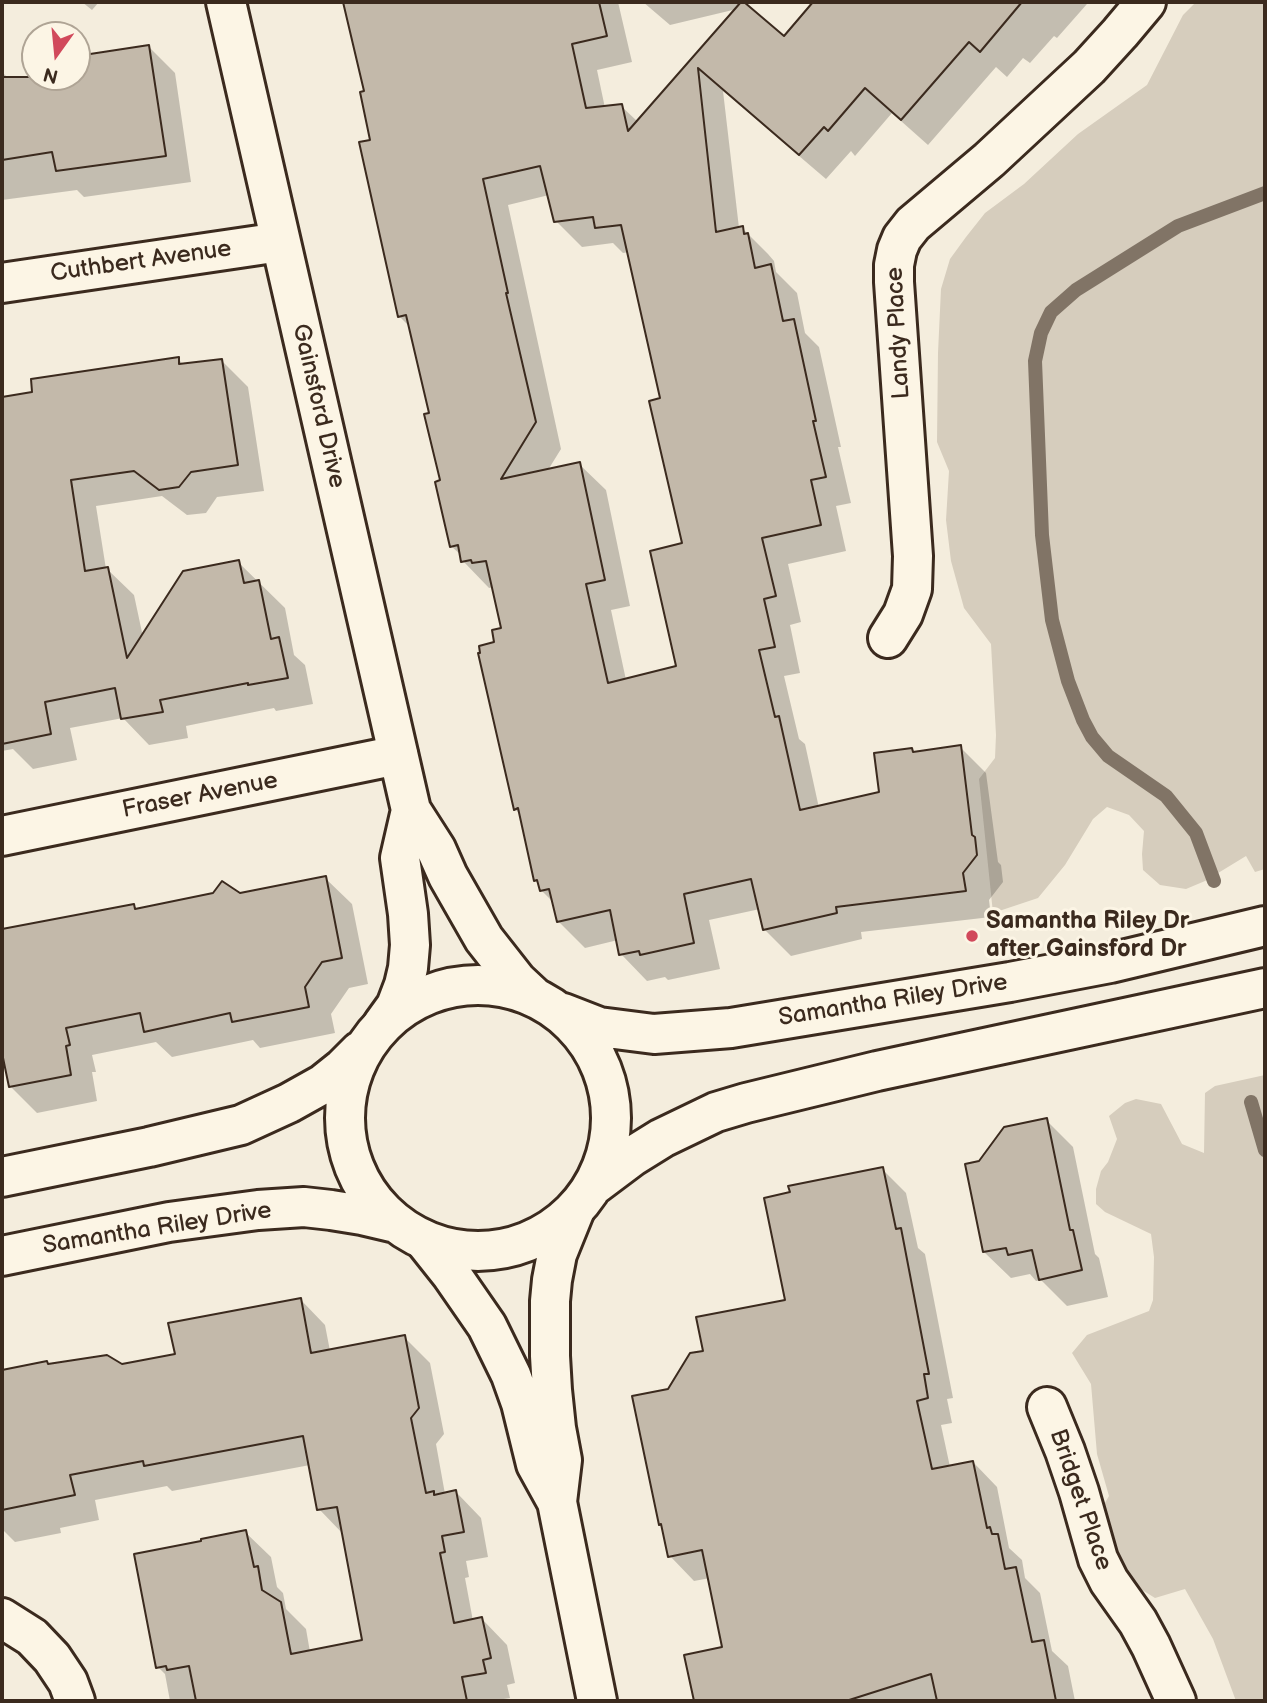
<!DOCTYPE html>
<html>
<head>
<meta charset="utf-8">
<style>
  body { margin:0 }
  #map { position:relative; width:1267px; height:1703px; overflow:hidden; background:#f4eddd; font-family:"Balsamiq Sans",sans-serif }
  canvas { display:block }
  .frame { position:absolute; inset:0; border:4px solid #3b2a1e; pointer-events:none }
  .north { position:absolute; left:21px; top:21px; width:70px; height:70px; box-sizing:border-box; background:#fcf5e5; border:2px solid #afa495; border-radius:50%; rotate:195deg; font-size:19px; font-weight:700; line-height:28px; text-align:center; color:#3b2a1e }
  .north::after { content:''; display:block; margin:auto; width:24px; height:32px; background:#d1495b; clip-path:polygon(50% 0,100% 100%,50% 72%,0 100%) }
</style>
</head>
<body>
<div id="map">
<canvas width="1267" height="1703"></canvas>
<div class="frame"></div>
<div class="north">N</div>
</div>
<script>
const context = document.querySelector('canvas').getContext('2d');
context.lineJoin = 'round';
function fillPath(path, color) { context.fillStyle = color; context.fill(path, 'evenodd'); }
const poly = rows => new Path2D(rows.map(r => 'M' + r).join(''));
function strokePath(path, color, width, dash) { context.strokeStyle = color; context.lineWidth = width; context.lineCap = dash ? 'butt' : 'round'; context.setLineDash(dash || []); context.stroke(path); }
function label(font, color, halo, rows, align = 'center') {
  context.font = font + ' "Balsamiq Sans",sans-serif'; context.lineWidth = 6; context.setLineDash([]); context.textBaseline = 'middle'; context.strokeStyle = halo; context.fillStyle = color; for (const [text, x, y, turn = 0] of rows) {
    context.save(); context.translate(x, y); context.rotate((+turn || 0) * Math.PI / 180); context.textAlign = isNaN(turn) ? turn : align; if (halo) context.strokeText(text, 0, 0); context.fillText(text, 0, 0); context.restore();
  }
}
fillPath(poly([
  [1196,2,1265,2,1265,869,1255,872,1246,856,1205,881,1186,889,1160,885,1143,870,1142,854,1144,831,1129,815,1107,807,1093,819,1065,865,1038,898,993,913,979,779,995,758,996,735,991,644,964,608,951,561,946,520,949,471,937,442,938,353,941,289,950,259,966,237,985,213,1024,184,1078,134,1147,85,1183,15],
  [1265,1075,1265,1701,1236,1701,1213,1639,1185,1589,1155,1598,1123,1578,1102,1508,1109,1496,1097,1454,1091,1384,1072,1353,1087,1335,1149,1311,1153,1300,1154,1257,1151,1234,1105,1212,1096,1204,1096,1189,1101,1171,1108,1162,1117,1139,1109,1116,1125,1103,1136,1099,1161,1104,1182,1144,1204,1153,1205,1093,1215,1086]
]), '#d6cdbd');
fillPath(poly([
  [82,2,99,2,92,10],
  [345,2,618,2,632,62,597,70,605,108,621,106,638,122,737,9,670,25,643,2,739,2,784,38,816,2,1085,2,1087,4,1057,38,1054,36,1030,63,1023,58,1007,77,996,67,928,145,892,113,855,156,851,151,826,179,723,91,739,228,742,228,768,254,774,261,776,272,797,293,805,333,819,347,841,447,838,447,851,503,836,506,846,551,788,564,801,622,790,625,800,673,784,676,799,739,805,744,819,808,881,794,911,750,915,753,960,747,986,773,998,862,1001,865,1003,882,989,900,991,917,861,932,862,939,791,956,764,929,760,909,709,920,720,969,668,980,665,977,647,981,621,954,618,940,585,948,558,921,554,903,541,890,540,884,536,880,521,815,515,809,496,644,503,629,494,587,489,588,463,561,462,556,451,546,431,414,411,328,399,316,366,92],
  [549,195,556,221,582,247,613,243,623,253,629,252,662,399,685,544,678,667,626,680,611,610,630,606,606,490,579,464,548,470,561,449,508,205],
  [149,47,175,73,191,182,84,197,77,190,2,200,3,212,2,212,2,75,4,74,31,101,53,77,77,77,77,52,87,50,94,55],
  [178,359,184,365,221,360,248,387,264,491,217,497,206,513,187,515,162,496,96,506,106,569,107,569,134,595,143,637,238,562,285,608,294,655,305,665,313,704,276,711,274,708,186,726,188,738,149,745,123,718,70,728,77,760,33,769,13,749,2,751,2,398,34,394],
  [325,878,352,904,368,984,349,988,331,1014,335,1033,260,1048,253,1040,172,1057,156,1042,92,1055,96,1072,92,1072,97,1101,37,1113,10,1086,5,1062,2,1063,2,931,134,906,138,911,239,895],
  [1046,1120,1073,1147,1095,1254,1099,1258,1108,1297,1067,1306,1041,1280,1036,1281,1030,1274,1011,1278,984,1252,980,1163],
  [882,1169,906,1193,918,1248,925,1254,953,1398,947,1399,952,1423,941,1425,950,1467,973,1462,997,1487,1009,1548,1022,1560,1025,1578,1040,1593,1052,1651,1068,1666,1075,1701,695,1701,686,1656,725,1648,710,1578,694,1581,670,1556,669,1390,705,1352,787,1301],
  [300,1299,325,1325,330,1351,404,1337,430,1363,444,1434,436,1444,445,1494,456,1492,481,1518,488,1557,466,1561,469,1577,465,1578,473,1621,482,1619,507,1645,515,1683,507,1685,510,1698,491,1701,170,1701,165,1674,158,1667,245,1532,271,1557,277,1587,283,1593,286,1609,306,1629,310,1652,364,1642,344,1535,319,1509,310,1465,172,1491,167,1486,95,1500,99,1520,60,1528,61,1533,15,1542,2,1529,2,1372,46,1363,49,1366,121,1366,177,1356]
]), '#0003');
strokePath(poly([
  [1214,881,1196,833,1166,796,1108,756,1092,737,1083,720,1068,681,1052,620,1042,535,1035,361,1041,333,1051,312,1076,290,1178,226,1265,193],
  [1251,1102,1265,1150]
]), '#817466', 14);
const building = poly([
  [343,2,599,2,607,36,572,44,586,108,622,104,628,131,741,2,744,2,784,36,813,2,1022,2,980,52,969,42,901,120,865,88,828,131,824,127,799,155,698,68,716,232,743,226,744,234,748,233,755,268,771,264,783,321,794,319,816,421,813,421,826,477,811,480,821,525,762,538,776,596,764,599,775,647,759,650,775,717,779,716,800,810,879,792,874,753,912,748,913,752,961,745,972,835,975,837,977,855,963,873,966,891,836,907,837,913,763,930,751,879,684,894,694,943,640,955,639,951,619,955,610,910,557,922,549,889,540,891,537,880,534,881,518,808,514,810,478,653,480,653,479,646,494,642,492,630,501,628,486,561,472,563,471,560,461,562,458,545,450,547,435,482,440,480,424,414,429,413,406,315,398,317,359,142,370,140,360,92,364,91,343,2],
  [540,166,554,222,593,217,595,228,621,225,660,398,649,401,682,543,650,551,676,666,608,683,586,584,605,580,580,462,501,479,536,422,506,293,508,293,483,179,540,166],
  [149,45,166,156,56,171,52,152,2,160,2,77,77,77,77,56,149,45],
  [179,357,179,364,222,359,238,465,191,472,179,487,159,490,134,471,71,480,85,571,108,567,127,658,183,571,239,560,244,583,259,580,271,639,279,637,288,678,248,685,248,683,160,700,163,712,121,719,115,688,45,702,51,734,2,744,2,397,32,392,31,379,179,357],
  [326,876,342,958,322,962,305,987,309,1007,232,1022,230,1013,144,1032,140,1013,66,1028,70,1045,66,1046,71,1075,9,1087,2,1053,2,929,134,904,135,909,213,893,222,881,240,893,326,876],
  [1047,1118,1070,1230,1073,1230,1082,1270,1039,1280,1032,1250,1008,1255,1006,1248,983,1252,965,1164,979,1161,1004,1127,1047,1118],
  [883,1167,896,1229,901,1228,929,1374,924,1374,928,1398,917,1401,932,1469,973,1461,987,1528,990,1527,992,1534,998,1534,1005,1569,1016,1567,1032,1642,1044,1640,1056,1701,937,1701,931,1674,846,1701,694,1701,684,1655,722,1647,702,1550,668,1557,661,1524,659,1525,632,1396,668,1389,690,1353,703,1351,696,1317,785,1300,764,1198,790,1192,788,1186,883,1167],
  [301,1298,311,1353,405,1335,419,1408,411,1418,426,1493,434,1491,434,1495,456,1490,464,1532,442,1536,445,1552,440,1553,454,1623,482,1617,491,1658,483,1660,486,1673,462,1677,467,1701,196,1701,189,1666,167,1670,166,1666,156,1668,134,1554,201,1541,201,1539,246,1530,254,1567,258,1566,262,1590,281,1602,291,1654,362,1640,337,1507,317,1510,303,1436,144,1466,143,1461,70,1475,75,1495,2,1510,2,1370,47,1361,48,1364,107,1355,122,1364,175,1354,168,1323,301,1298]
]);
fillPath(building, '#c3b9aa');
strokePath(building, '#3b2a1e', 2);
const minor = poly([
  [2,283,280,242],
  [888,638,903,614,912,589,913,556,894,282,894,265,897,250,902,238,913,224,989,160,1089,67,1120,33,1146,2],
  [2,836,398,755],
  [1047,1407,1065,1451,1079,1492,1098,1559,1109,1581,1138,1622,1151,1646,1176,1701],
  [2,1618,32,1637,52,1658,68,1682,75,1701]
]);
const tertiary = poly([
  [226,2,411,810,436,849,448,876,484,939,517,981,532,995],
  [383,1024,396,1006,404,985,408,968,410,945,408,914,400,858,411,810],
  [424,1240,451,1274,487,1326,511,1375,521,1403,536,1464,557,1502,597,1701],
  [557,1502,562,1460,556,1428,552,1390,550,1356,550,1301,552,1280,557,1254,574,1212]
]);
const secondary = poly([
  '345 1118a133 133 0 1 1 266 0a133 133 0 1 1-266 0Z',
  [563,1013,599,1027,654,1034,731,1028,1010,982,1110,963,1265,926],
  [2,1177,149,1147,241,1125,289,1103,323,1084,343,1068,360,1051],
  [593,1186,633,1156,662,1138,716,1112,746,1103,877,1071,1265,988],
  [2,1256,169,1222,258,1210,304,1207,331,1210,362,1215,396,1223]
]);
strokePath(minor, '#3b2a1e', 44);
strokePath(tertiary, '#3b2a1e', 44);
strokePath(secondary, '#3b2a1e', 44);
strokePath(minor, '#fcf5e5', 38);
strokePath(tertiary, '#fcf5e5', 38);
strokePath(secondary, '#fcf5e5', 38);
for (const [x, y, r, color] of [
  [972,936,7,"#d1495b"]
]) { const dot = new Path2D(); dot.arc(x, y, r, 0, 2 * Math.PI); context.fillStyle = color; context.fill(dot); strokePath(dot, '#fcf5e5', 2.5); }
label('24px', '#3b2a1e', '#fcf5e5', [
  ["Cuthbert Avenue",141,262,-8],
  ["Landy Place",899,333,-93],
  ["Gainsford Drive",318,406,77],
  ["Fraser Avenue",200,796,-11],
  ["Samantha Riley Drive",893,1001,-9],
  ["Samantha Riley Drive",157,1229,-9],
  ["Bridget Place",1080,1500,71]
]);
label('bold 24px', '#3b2a1e', '#fcf5e5', [
  ["Samantha Riley Dr",986,922],
  ["after Gainsford Dr",986,950]
], 'left');
</script>
</body>
</html>
